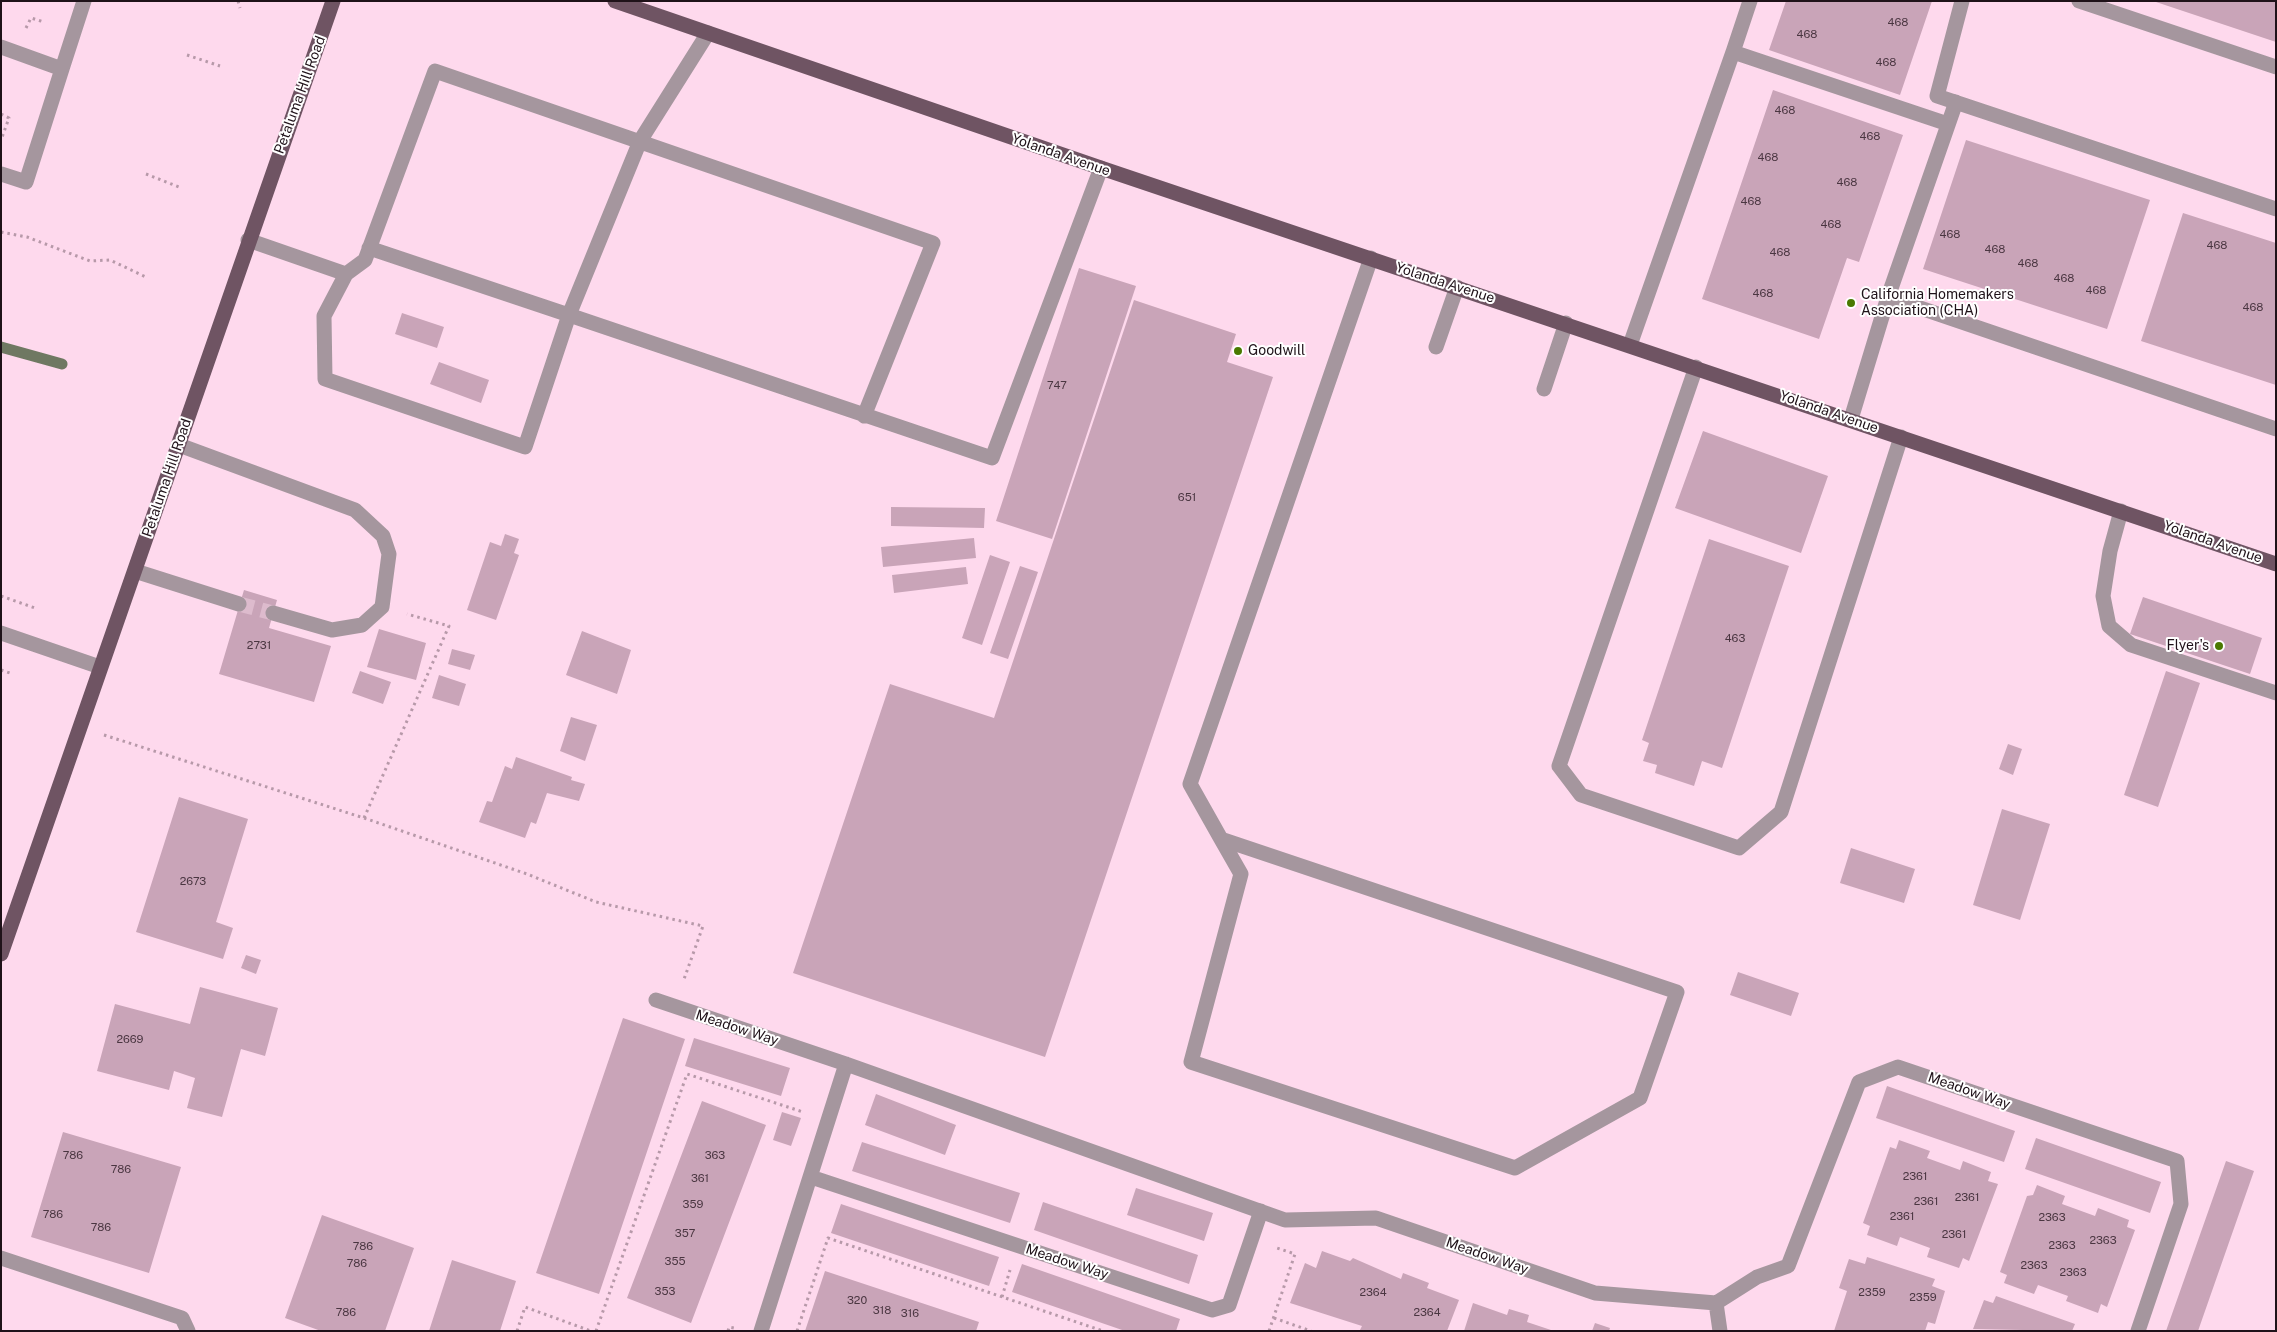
<!DOCTYPE html>
<html>
<head>
<meta charset="utf-8">
<style>
  body { margin:0 }
  #map { position:relative; width:2277px; height:1332px; overflow:hidden; background:#fed9ed; font-family:"Public Sans",sans-serif }
  canvas { display:block }
  .frame { position:absolute; inset:0; border:2px solid #1f1219; pointer-events:none }
</style>
</head>
<body>
<div id="map">
<canvas width="2277" height="1332"></canvas>
<div class="frame"></div>
</div>
<script>
const context = document.querySelector('canvas').getContext('2d');
context.lineJoin = 'round';
const poly = rows => new Path2D(rows.map(r => 'M' + r).join(''));
function strokePath(path, color, width, dash) { context.strokeStyle = color; context.lineWidth = width; context.lineCap = dash ? 'butt' : 'round'; context.setLineDash(dash || []); context.stroke(path); }
function fillPath(path, color) { context.fillStyle = color; context.fill(path, 'evenodd'); }
function label(font, color, halo, rows, align = 'center') {
  context.font = font + ' "Public Sans",sans-serif'; context.lineWidth = 4; context.setLineDash([]); context.textBaseline = 'middle'; context.strokeStyle = halo; context.fillStyle = color; for (const [text, x, y, turn = 0] of rows) {
    context.save(); context.translate(x, y); context.rotate((+turn || 0) * Math.PI / 180); context.textAlign = isNaN(turn) ? turn : align; if (halo) context.strokeText(text, 0, 0); context.fillText(text, 0, 0); context.restore();
  }
}
strokePath(poly([
  [1,347,62,364]
]), '#6f7862', 11);
fillPath(poly([
  [1786,1,1932,1,1900,95,1769,50],
  [2156,1,2276,1,2276,42,2156,2],
  [1773,90,1903,135,1859,262,1847,258,1819,339,1702,299],
  [1966,140,2150,200,2107,329,1923,269],
  [2183,213,2276,243,2276,385,2141,341],
  [1079,268,1136,286,1052,539,996,521],
  [1134,300,1236,334,1227,362,1273,377,1045,1057,793,973,890,684,994,718],
  [402,313,444,327,437,348,395,334],
  [439,362,489,380,481,403,430,384],
  [1703,431,1828,476,1801,553,1675,508],
  [891,507,985,508,984,528,891,526],
  [505,534,519,539,514,553,519,555,496,620,467,610,490,542,501,546],
  [974,538,976,558,883,567,881,547],
  [1709,539,1789,566,1722,768,1702,761,1694,786,1655,773,1657,765,1643,761,1649,743,1642,740],
  [990,555,1010,562,982,645,962,638],
  [1020,566,1038,572,1008,659,990,653],
  [966,567,968,584,894,593,892,575],
  [244,590,277,600,269,628,331,646,314,702,219,674],
  [2143,597,2262,638,2250,674,2130,634],
  [379,629,426,643,416,680,367,667],
  [582,631,631,650,617,694,566,675],
  [452,649,475,655,470,670,448,664],
  [360,671,391,682,383,704,352,693],
  [2166,671,2200,683,2158,807,2124,795],
  [439,675,466,684,459,706,432,698],
  [571,717,597,725,585,761,560,751],
  [2008,744,2022,749,2013,775,1999,769],
  [516,757,572,777,571,780,585,784,579,801,547,793,536,824,531,822,525,838,479,822,487,801,492,802,505,766,512,769],
  [179,797,248,819,216,922,233,928,223,959,136,932],
  [2002,809,2050,824,2020,920,1973,905],
  [1851,848,1915,869,1904,903,1840,883],
  [246,955,261,960,256,974,241,968],
  [1738,972,1799,993,1791,1016,1730,995],
  [200,987,278,1008,265,1056,241,1049,222,1117,187,1108,195,1078,174,1071,169,1090,97,1071,115,1004,190,1024],
  [623,1018,685,1039,599,1294,536,1273],
  [694,1038,790,1068,781,1096,685,1066],
  [1887,1086,2015,1131,2004,1162,1876,1118],
  [876,1094,956,1125,945,1155,865,1125],
  [702,1101,766,1125,691,1323,627,1298],
  [782,1112,801,1118,791,1146,773,1140],
  [63,1132,181,1167,149,1273,31,1237],
  [2036,1138,2161,1182,2150,1213,2025,1169],
  [1899,1140,1930,1151,1927,1158,1960,1170,1963,1161,1991,1172,1988,1181,1998,1184,1969,1261,1963,1258,1959,1268,1927,1257,1930,1248,1900,1237,1897,1246,1867,1235,1870,1226,1863,1223,1890,1147,1896,1149],
  [862,1142,1020,1193,1010,1223,852,1171],
  [2226,1161,2254,1171,2198,1331,2166,1331],
  [2037,1185,2065,1196,2062,1204,2095,1216,2098,1208,2129,1220,2127,1227,2135,1230,2107,1307,2101,1304,2098,1313,2066,1301,2068,1296,2038,1285,2034,1294,2004,1283,2007,1275,2000,1272,2027,1196,2033,1195],
  [1136,1188,1213,1213,1204,1241,1127,1215],
  [1043,1202,1198,1255,1189,1284,1034,1230],
  [841,1204,999,1257,989,1286,831,1233],
  [322,1215,414,1248,385,1331,321,1331,285,1318],
  [1322,1251,1350,1261,1353,1258,1401,1279,1403,1273,1429,1283,1427,1288,1459,1300,1447,1331,1362,1331,1360,1330,1362,1326,1290,1303,1305,1263,1316,1268],
  [1867,1257,1935,1279,1932,1286,1945,1291,1935,1324,1928,1322,1925,1331,1834,1331,1847,1291,1839,1288,1849,1259,1865,1264],
  [452,1260,516,1281,500,1331,429,1331],
  [1022,1264,1180,1319,1176,1331,1125,1331,1012,1292],
  [825,1271,979,1322,976,1331,805,1331],
  [1996,1296,2075,1324,2072,1331,1973,1329,1984,1300,1993,1303],
  [1473,1303,1507,1315,1509,1309,1529,1315,1527,1322,1554,1331,1464,1331],
  [1595,1323,1610,1328,1609,1331,1592,1331]
]), '#c9a4b8');
strokePath(poly([
  [239,604,273,613]
]), '#ddbbcd', 15, [15, 8]);
strokePath(poly([
  [238,1,240,8],
  [26,28,31,18,44,22],
  [187,55,220,66],
  [1,114,9,118,1,140],
  [146,174,179,187],
  [1,232,27,237,90,261,110,260,148,278],
  [1,596,35,608],
  [1,670,13,674],
  [104,735,364,818,527,874,596,902,703,926,683,982],
  [364,818,449,626,407,614],
  [1002,1297,1010,1270],
  [1274,1318,1311,1331],
  [517,1331,525,1307,591,1331],
  [596,1331,687,1074,803,1112],
  [728,1331,729,1327,734,1328],
  [797,1331,828,1238,1103,1331],
  [1269,1331,1295,1254,1277,1248]
]), '#b799a9', 3, [2.5, 4]);
strokePath(poly([
  [1750,1,1733,52,1948,124],
  [1962,1,1937,96,2276,209],
  [2079,1,2276,67],
  [708,33,640,141,569,315,992,458,1101,168],
  [1,47,62,69,84,1],
  [1,174,26,182,62,69],
  [248,240,346,274],
  [369,248,569,315,525,447,325,379,324,316,346,274,365,260,435,71,933,243,864,416],
  [1888,297,1956,102],
  [1630,345,1733,52],
  [1436,347,1457,287],
  [1696,367,1559,766,1581,795,1739,848,1781,812,1901,437],
  [1544,389,1566,323],
  [1851,419,1888,297,2276,429],
  [179,445,355,510,383,536,389,554,382,607,362,625,332,630,273,613],
  [2121,511,2110,551,2103,596,2109,626,2131,645,2276,693],
  [135,571,239,604],
  [1,633,100,667],
  [1221,839,1677,992,1640,1098,1515,1168,1191,1062,1241,874,1221,839,1190,784,1371,258],
  [656,1000,846,1064,1285,1220,1376,1218,1595,1293,1716,1303,1757,1277,1788,1266,1859,1082,1898,1067,2177,1161,2181,1204,2138,1331],
  [811,1177,1212,1310,1229,1305,1261,1211],
  [1,1258,182,1318,188,1331],
  [1716,1303,1720,1331],
  [761,1331,846,1064]
]), '#a5969e', 15);
strokePath(poly([
  [615,1,1101,168,2276,564],
  [1,954,333,1]
]), '#6f5463', 15);
for (const [x, y, r, color] of [
  [1851,303,5,"#4a7900"],
  [1238,351,5,"#4a7900"],
  [2219,646,5,"#4a7900"]
]) { const dot = new Path2D(); dot.arc(x, y, r, 0, 2 * Math.PI); context.fillStyle = color; context.fill(dot); strokePath(dot, '#fff', 2); }
label('11px', '#4a3641', null, [
  ["468",1898,23],
  ["468",1807,35],
  ["468",1886,63],
  ["468",1785,111],
  ["468",1870,137],
  ["468",1768,158],
  ["468",1847,183],
  ["468",1751,202],
  ["468",1831,225],
  ["468",1950,235],
  ["468",2217,246],
  ["468",1995,250],
  ["468",1780,253],
  ["468",2028,264],
  ["468",2064,279],
  ["468",2096,291],
  ["468",1763,294],
  ["468",2253,308],
  ["747",1057,386],
  ["651",1187,498],
  ["463",1735,639],
  ["2731",259,646],
  ["2673",193,882],
  ["2669",130,1040],
  ["786",73,1156],
  ["363",715,1156],
  ["786",121,1170],
  ["2361",1915,1177],
  ["361",700,1179],
  ["2361",1967,1198],
  ["2361",1926,1202],
  ["359",693,1205],
  ["786",53,1215],
  ["2361",1902,1217],
  ["2363",2052,1218],
  ["786",101,1228],
  ["357",685,1234],
  ["2361",1954,1235],
  ["2363",2103,1241],
  ["2363",2062,1246],
  ["786",363,1247],
  ["355",675,1262],
  ["786",357,1264],
  ["2363",2034,1266],
  ["2363",2073,1273],
  ["353",665,1292],
  ["2364",1373,1293],
  ["2359",1872,1293],
  ["2359",1923,1298],
  ["320",857,1301],
  ["318",882,1311],
  ["786",346,1313],
  ["2364",1427,1313],
  ["316",910,1314]
]);
label('14px', '#1f1219', '#fff', [
  ["Petaluma Hill Road",300,95,-70],
  ["Yolanda Avenue",1061,155,19],
  ["Yolanda Avenue",1445,283,18],
  ["Yolanda Avenue",1829,412,19],
  ["Petaluma Hill Road",167,478,-71],
  ["Yolanda Avenue",2213,542,19],
  ["Meadow Way",737,1028,18],
  ["Meadow Way",1969,1091,19],
  ["Meadow Way",1487,1256,19],
  ["Meadow Way",1067,1262,18]
]);
label('14px', '#1f1219', '#fff', [
  ["California Homemakers",1861,295],
  ["Association (CHA)",1861,311],
  ["Goodwill",1248,351],
  ["Flyer's",2209,646,"right"]
], 'left');
</script>
</body>
</html>
